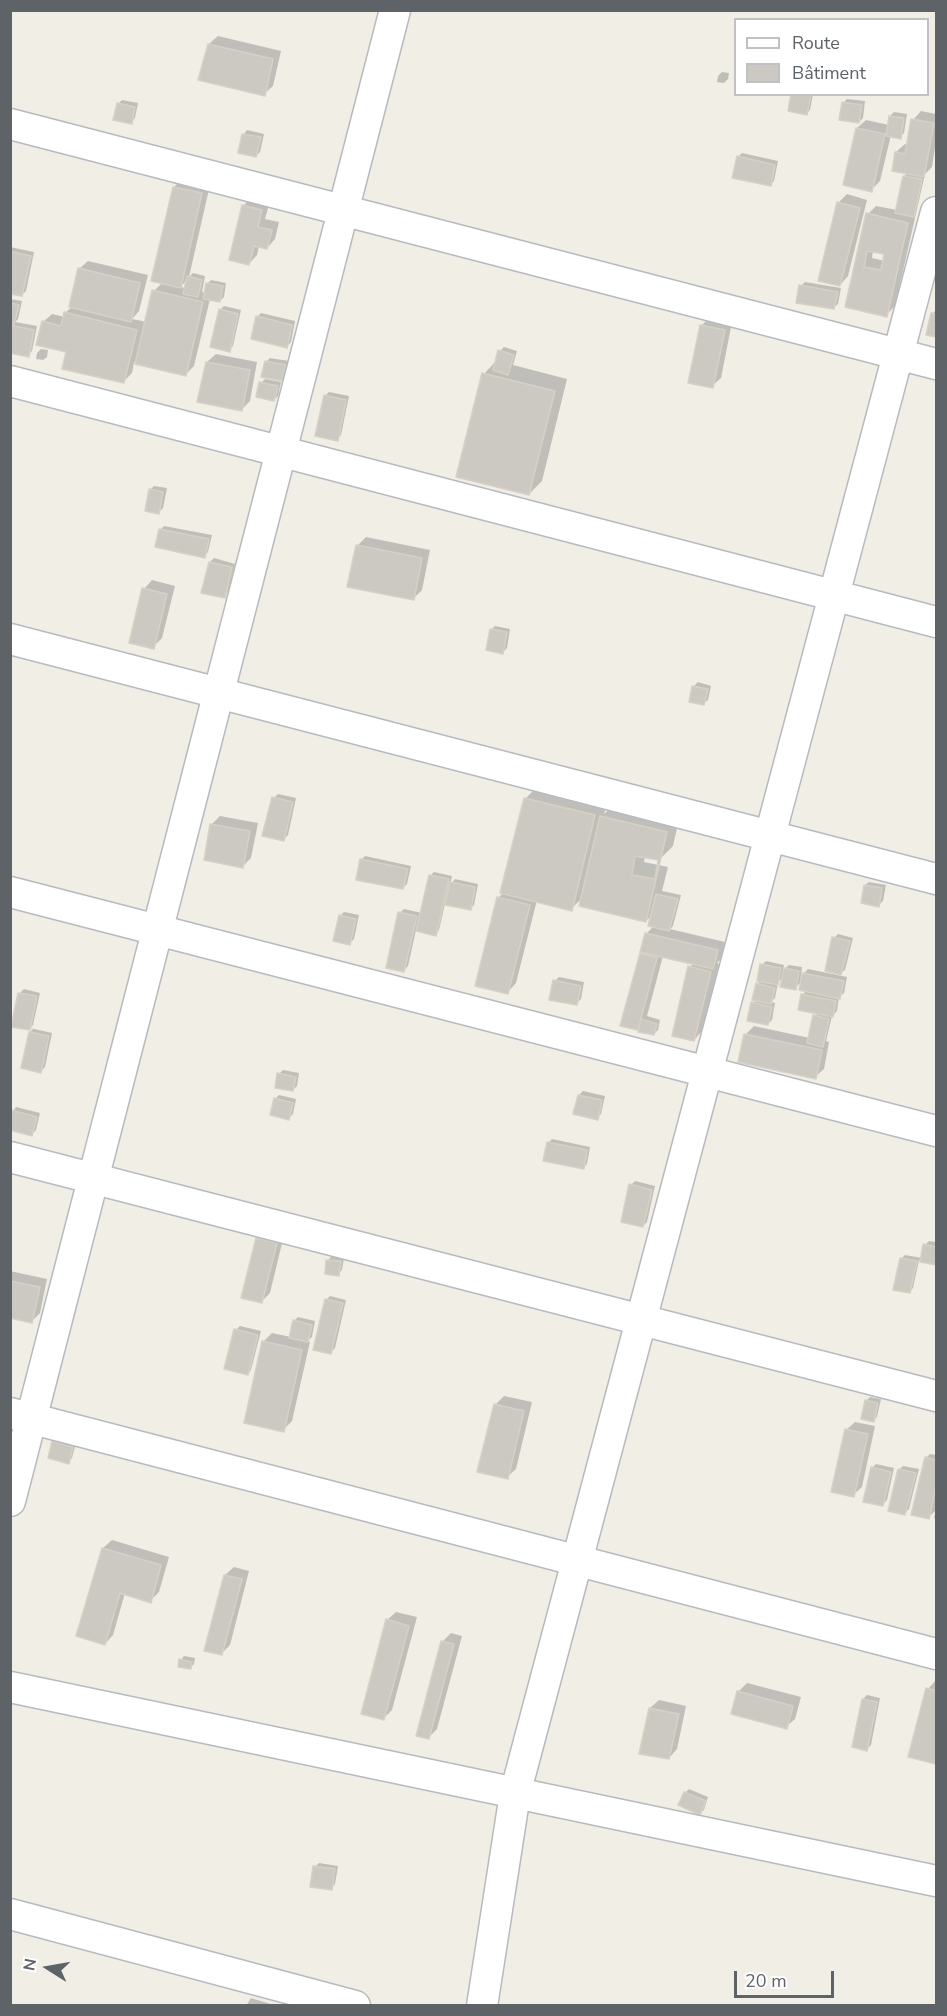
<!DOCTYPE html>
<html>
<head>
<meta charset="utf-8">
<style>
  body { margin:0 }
  #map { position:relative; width:947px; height:2016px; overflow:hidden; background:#f1eee6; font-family:"Nunito Sans",sans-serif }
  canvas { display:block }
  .frame { position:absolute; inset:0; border:12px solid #5e6368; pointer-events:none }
  .legend { position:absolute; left:734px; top:18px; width:195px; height:78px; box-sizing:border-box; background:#fff; border:2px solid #bfc1c3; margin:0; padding:8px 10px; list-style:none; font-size:18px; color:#5e6368 }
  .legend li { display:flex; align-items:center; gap:12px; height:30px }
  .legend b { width:30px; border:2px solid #bfc1c3 }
  .north { position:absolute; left:18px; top:1938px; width:60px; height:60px; -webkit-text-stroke:4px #fff; paint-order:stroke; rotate:281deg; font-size:16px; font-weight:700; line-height:24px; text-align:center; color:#5e6368 }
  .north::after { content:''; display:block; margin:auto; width:21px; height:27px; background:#5e6368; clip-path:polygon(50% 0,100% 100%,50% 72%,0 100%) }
  .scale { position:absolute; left:734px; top:1971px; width:100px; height:27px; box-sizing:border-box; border:3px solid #5e6368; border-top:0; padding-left:8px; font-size:18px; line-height:21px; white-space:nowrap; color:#5e6368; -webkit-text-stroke:4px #fff; paint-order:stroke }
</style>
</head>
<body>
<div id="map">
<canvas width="947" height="2016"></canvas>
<div class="frame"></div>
<ul class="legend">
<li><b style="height:8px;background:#fff"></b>Route</li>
<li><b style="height:16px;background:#ccc9c3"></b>Bâtiment</li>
</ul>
<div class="north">N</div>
<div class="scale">20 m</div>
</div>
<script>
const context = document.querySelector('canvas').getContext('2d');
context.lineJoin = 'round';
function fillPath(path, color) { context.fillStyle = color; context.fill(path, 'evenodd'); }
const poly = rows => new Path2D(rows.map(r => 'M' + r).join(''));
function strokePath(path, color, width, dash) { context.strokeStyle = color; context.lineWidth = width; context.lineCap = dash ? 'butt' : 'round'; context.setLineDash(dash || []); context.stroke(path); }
fillPath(poly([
  [218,36,281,51,273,86,264,94,209,44],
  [722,72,729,73,728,79,724,83,717,82,718,76],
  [793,94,813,94,810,110,806,114],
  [847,99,865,101,863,118,859,122,843,103],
  [122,100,138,103,135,118,131,122,118,104],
  [921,111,936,114,936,141,932,167,925,174,895,306,886,315,847,306,868,214,876,206,897,210,904,176,908,173,896,152,905,144,908,145,913,120],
  [873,250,886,253,885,261,872,258],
  [894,112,907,114,904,133,900,137,891,135,880,181,871,190,857,128,866,120,889,125,890,116],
  [247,130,264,134,260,152,256,156,244,134],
  [742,153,778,161,774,181,770,185,738,157],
  [182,179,210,185,189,277,193,273,205,276,202,292,205,293,207,284,211,280,226,283,224,297,220,301,210,299,194,366,186,374,134,362,132,373,123,382,68,351,43,322,52,314,65,317,65,313,73,306,79,269,88,261,148,275,139,311,132,319,147,322,154,291,163,282,174,187],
  [189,278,186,288,180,287],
  [847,194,867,200,848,276,840,285,838,203],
  [252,197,270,201,265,219,279,222,275,239,267,248,259,246,257,255,249,264,231,259,244,205],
  [10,247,34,252,26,291,22,295,10,292],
  [805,282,841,288,838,304,834,307,801,286],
  [10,299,22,301,18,319,15,322,37,326,32,351,28,355,10,352],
  [224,306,241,310,233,346,229,350,220,310],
  [936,310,936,336,928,334,932,314],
  [261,313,295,321,291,342,287,346,257,317],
  [710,317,732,322,721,378,712,386,702,325],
  [504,347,517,351,513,365,567,379,542,481,529,494,484,374,496,361,500,351],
  [41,349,48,350,47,357,43,360,36,359,37,353],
  [216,354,257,362,250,401,241,410,207,362],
  [270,358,289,361,287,375,283,379,266,362],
  [265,379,281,382,278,396,274,400,261,383],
  [329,392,349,396,341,435,337,439,325,396],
  [154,486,167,488,163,508,159,512,150,490],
  [164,526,212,535,208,552,204,556,160,530],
  [366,537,430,550,422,590,413,599,357,546],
  [214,558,235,564,228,592,224,596,210,562],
  [152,580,175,586,162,638,153,647,144,589],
  [495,626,510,629,507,648,503,652,491,630],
  [698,682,711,686,708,700,704,703,694,686],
  [538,786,607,803,604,814,614,804,679,819,673,846,660,859,645,856,644,862,668,867,662,891,681,895,673,926,670,929,725,942,721,959,717,963,719,964,702,1031,694,1040,690,967,694,963,663,956,647,1016,660,1020,658,1030,654,1034,641,1025,637,1029,641,954,644,951,646,934,654,926,653,914,646,921,582,898,571,909,537,900,516,983,508,992,498,898,504,892,525,799],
  [278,794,296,798,288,835,284,839,274,798],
  [220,816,258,823,251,858,243,866,212,824],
  [365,856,411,866,407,884,403,888,361,860],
  [434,872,452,876,450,885,455,879,478,884,474,905,470,909,445,904,439,930,436,934,416,930,408,966,404,970,400,913,404,909,422,913,430,876],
  [869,882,886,885,883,901,879,905,865,885],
  [344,912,359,915,354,939,350,943,340,916],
  [838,934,853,938,845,970,841,973,834,938],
  [766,961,784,965,783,970,789,965,802,967,801,976,808,969,847,977,844,993,839,997,837,1011,832,1016,826,1041,829,1042,824,1069,815,1077,745,1035,754,1026,810,1038,815,1016,818,1012,802,995,807,990,802,981,795,988,783,977,778,983,775,998,771,1002,775,1003,772,1020,768,1024,753,1003,756,999,757,984,761,980,762,965],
  [559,977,584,982,581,999,577,1003,555,981],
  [24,989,40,993,33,1025,30,1028,52,1033,45,1067,41,1071,30,1032,33,1029,13,1025,20,993],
  [283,1070,299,1073,297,1086,293,1090,279,1074],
  [583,1091,605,1096,601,1114,597,1118,579,1095],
  [279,1095,296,1099,293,1114,289,1118,275,1099],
  [16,1107,40,1113,36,1130,32,1134,10,1129,10,1116],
  [552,1139,590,1147,587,1164,583,1168,548,1143],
  [635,1181,655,1186,647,1222,643,1226,631,1185],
  [266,1231,284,1235,270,1293,261,1302,258,1239],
  [929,1241,936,1242,936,1264,919,1260,913,1288,909,1292,901,1259,905,1255,922,1258,925,1245],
  [332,1256,344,1258,342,1270,338,1274,328,1260],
  [10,1271,47,1279,40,1313,31,1322,10,1317],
  [330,1296,346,1300,335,1348,331,1352,326,1300],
  [298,1317,315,1321,312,1337,307,1341,310,1342,292,1421,283,1430,263,1342,272,1333,291,1337,294,1321],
  [240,1326,261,1331,251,1370,247,1374,236,1330],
  [504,1396,532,1402,516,1469,507,1477,495,1405],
  [870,1397,881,1399,877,1417,873,1420,866,1401],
  [855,1422,875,1426,862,1487,853,1495,846,1430],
  [58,1438,76,1443,72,1458,68,1462,54,1442],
  [930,1454,936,1455,936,1519,934,1518,936,1510,928,1518,926,1458],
  [876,1464,894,1468,887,1500,883,1504,872,1468],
  [903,1466,919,1469,909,1509,905,1513,899,1470],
  [112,1540,169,1557,159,1592,150,1601,125,1593,113,1635,105,1644,103,1548],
  [234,1567,249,1571,230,1645,221,1654,225,1575],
  [396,1612,417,1617,392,1710,384,1718,387,1620],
  [451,1633,462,1636,437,1729,428,1738,442,1642],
  [184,1656,195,1658,194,1664,190,1668,181,1660],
  [936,1680,936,1763,910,1755,928,1689],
  [747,1683,801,1697,795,1719,786,1727,738,1692],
  [867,1695,880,1698,871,1745,867,1749,863,1699],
  [659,1700,686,1706,677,1749,669,1758,650,1708],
  [689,1789,708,1797,704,1810,700,1813,685,1793],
  [319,1863,338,1866,335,1884,331,1888,315,1867],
  [251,1998,277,2006,246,2006]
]), '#0003');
const building = poly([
  [208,44,273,59,265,96,198,80,208,44],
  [791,94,811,94,807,115,788,111,791,94],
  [842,102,862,105,859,123,839,120,842,102],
  [117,103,135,107,132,124,113,120,117,103],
  [889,116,904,118,901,139,886,136,889,116],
  [911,119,934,123,924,177,892,171,895,152,905,154,911,119],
  [856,128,885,134,872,192,843,185,856,128],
  [242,134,261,137,256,157,238,153,242,134],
  [737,156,775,165,771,186,732,178,737,156],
  [903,176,922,179,914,217,895,213,903,176],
  [173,187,202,193,181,288,151,281,173,187],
  [837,202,860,208,840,286,818,281,837,202],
  [242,205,262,210,258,227,272,230,267,249,254,246,249,265,229,260,242,205],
  [866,213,908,223,887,317,845,307,866,213],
  [867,251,884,254,881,270,864,267,867,251],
  [10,251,31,256,22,296,10,294,10,251],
  [78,268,140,283,131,322,69,307,78,268],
  [187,276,202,280,198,297,183,294,187,276],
  [206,283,223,286,220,302,203,299,206,283],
  [799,285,838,292,834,309,796,303,799,285],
  [152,290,203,302,186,376,135,364,152,290],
  [10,303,19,305,14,324,10,324,10,303],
  [219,309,238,314,230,352,210,347,219,309],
  [64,312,137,330,124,383,62,369,66,352,36,345,42,321,61,326,64,312],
  [931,313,936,314,936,337,926,335,931,313],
  [256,316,292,325,287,348,251,339,256,316],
  [10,325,34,330,29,357,10,353,10,325],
  [700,325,725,330,713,388,688,383,700,325],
  [498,350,514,355,508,375,493,370,498,350],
  [265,361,286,365,283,381,261,377,265,361],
  [206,362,250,370,242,411,197,402,206,362],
  [482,373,555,391,529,495,456,477,482,373],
  [259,382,278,386,274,401,256,397,259,382],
  [324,395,346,400,338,441,315,436,324,395],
  [149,489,163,492,159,514,145,511,149,489],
  [159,529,209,539,205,558,155,547,159,529],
  [356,545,422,558,414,600,347,587,356,545],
  [209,562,232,567,225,598,201,593,209,562],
  [142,588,167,594,154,649,129,643,142,588],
  [490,629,507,632,503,654,486,650,490,629],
  [692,686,708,689,704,705,689,702,692,686],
  [272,797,293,802,284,841,262,836,272,797],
  [524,798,595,815,572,911,500,893,524,798],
  [600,816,667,832,646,922,579,906,600,816],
  [635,856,658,860,655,879,632,875,635,856],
  [210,824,250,831,243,868,204,860,210,824],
  [360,859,408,869,403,889,356,880,360,859],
  [429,875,449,879,436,936,416,931,429,875],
  [450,882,475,887,471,910,445,905,450,882],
  [864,885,882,888,879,907,861,903,864,885],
  [656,894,678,899,669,931,648,926,656,894],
  [497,897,530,905,508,994,475,986,497,897],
  [398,912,417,916,404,972,386,968,398,912],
  [339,915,356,919,350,945,333,941,339,915],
  [645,933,718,950,713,969,640,952,645,933],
  [832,937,850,941,841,975,825,971,832,937],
  [640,953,657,958,638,1030,620,1026,640,953],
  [760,964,781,968,778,985,757,981,760,964],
  [688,966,711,972,694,1041,672,1036,688,966],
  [784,968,799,971,796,990,780,987,784,968],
  [802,973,844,981,840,999,799,990,802,973],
  [553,980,581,986,577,1005,549,1000,553,980],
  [756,983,775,988,771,1004,752,1000,756,983],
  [18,993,37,996,30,1030,11,1027,18,993],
  [801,994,836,1001,833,1017,798,1010,801,994],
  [751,1002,772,1007,768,1025,747,1021,751,1002],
  [813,1015,829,1019,823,1047,807,1043,813,1015],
  [641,1019,657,1024,654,1035,638,1032,641,1019],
  [29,1032,49,1036,41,1073,21,1068,29,1032],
  [744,1034,822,1050,816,1079,738,1062,744,1034],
  [277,1073,296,1077,293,1091,275,1088,277,1073],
  [578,1095,602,1100,598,1120,573,1114,578,1095],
  [274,1098,293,1103,289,1120,270,1115,274,1098],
  [11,1110,37,1117,32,1136,10,1130,11,1110],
  [547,1142,587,1150,584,1169,543,1161,547,1142],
  [629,1184,652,1190,643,1227,621,1222,629,1184],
  [256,1238,277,1243,262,1303,241,1298,256,1238],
  [923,1244,936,1247,936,1265,920,1262,923,1244],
  [900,1258,917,1261,910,1293,893,1290,900,1258],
  [326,1260,341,1261,339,1276,325,1274,326,1260],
  [10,1281,40,1287,32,1323,10,1318,10,1281],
  [325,1299,343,1303,331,1354,313,1350,325,1299],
  [293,1320,312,1325,308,1342,289,1338,293,1320],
  [234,1329,258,1335,248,1375,224,1369,234,1329],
  [262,1341,302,1350,284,1432,244,1423,262,1341],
  [865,1400,878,1403,874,1422,861,1419,865,1400],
  [494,1404,524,1411,508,1479,477,1472,494,1404],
  [845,1429,868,1434,854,1497,831,1492,845,1429],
  [52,1441,73,1447,69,1464,48,1458,52,1441],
  [925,1457,936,1460,936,1486,929,1519,911,1515,925,1457],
  [871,1467,891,1472,883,1506,863,1502,871,1467],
  [898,1469,916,1473,905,1515,888,1511,898,1469],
  [102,1548,161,1565,151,1603,120,1593,105,1645,76,1636,102,1548],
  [224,1575,242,1579,222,1655,204,1651,224,1575],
  [386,1619,409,1626,384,1720,361,1714,386,1619],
  [441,1641,454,1644,429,1739,416,1736,441,1641],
  [179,1659,192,1662,191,1669,178,1667,179,1659],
  [926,1688,936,1691,936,1764,908,1757,926,1688],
  [737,1691,793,1706,787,1729,731,1714,737,1691],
  [862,1699,877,1702,867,1751,852,1747,862,1699],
  [649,1708,679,1714,669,1759,639,1754,649,1708],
  [684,1792,706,1801,700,1815,678,1805,684,1792],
  [313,1866,335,1869,332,1890,310,1887,313,1866]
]);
fillPath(building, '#ccc9c3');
strokePath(building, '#d7d0c4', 1.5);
const street = poly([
  [10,124,936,364],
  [10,381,936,622],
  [10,639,936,879],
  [10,892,936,1131],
  [10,1157,936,1396],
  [10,1413,936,1654],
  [10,1501,395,10],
  [10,1687,936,1881],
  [10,1914,355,2006],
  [482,2006,515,1794,936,212]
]);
strokePath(street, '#b7babe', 33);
strokePath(street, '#fff', 30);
</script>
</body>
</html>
